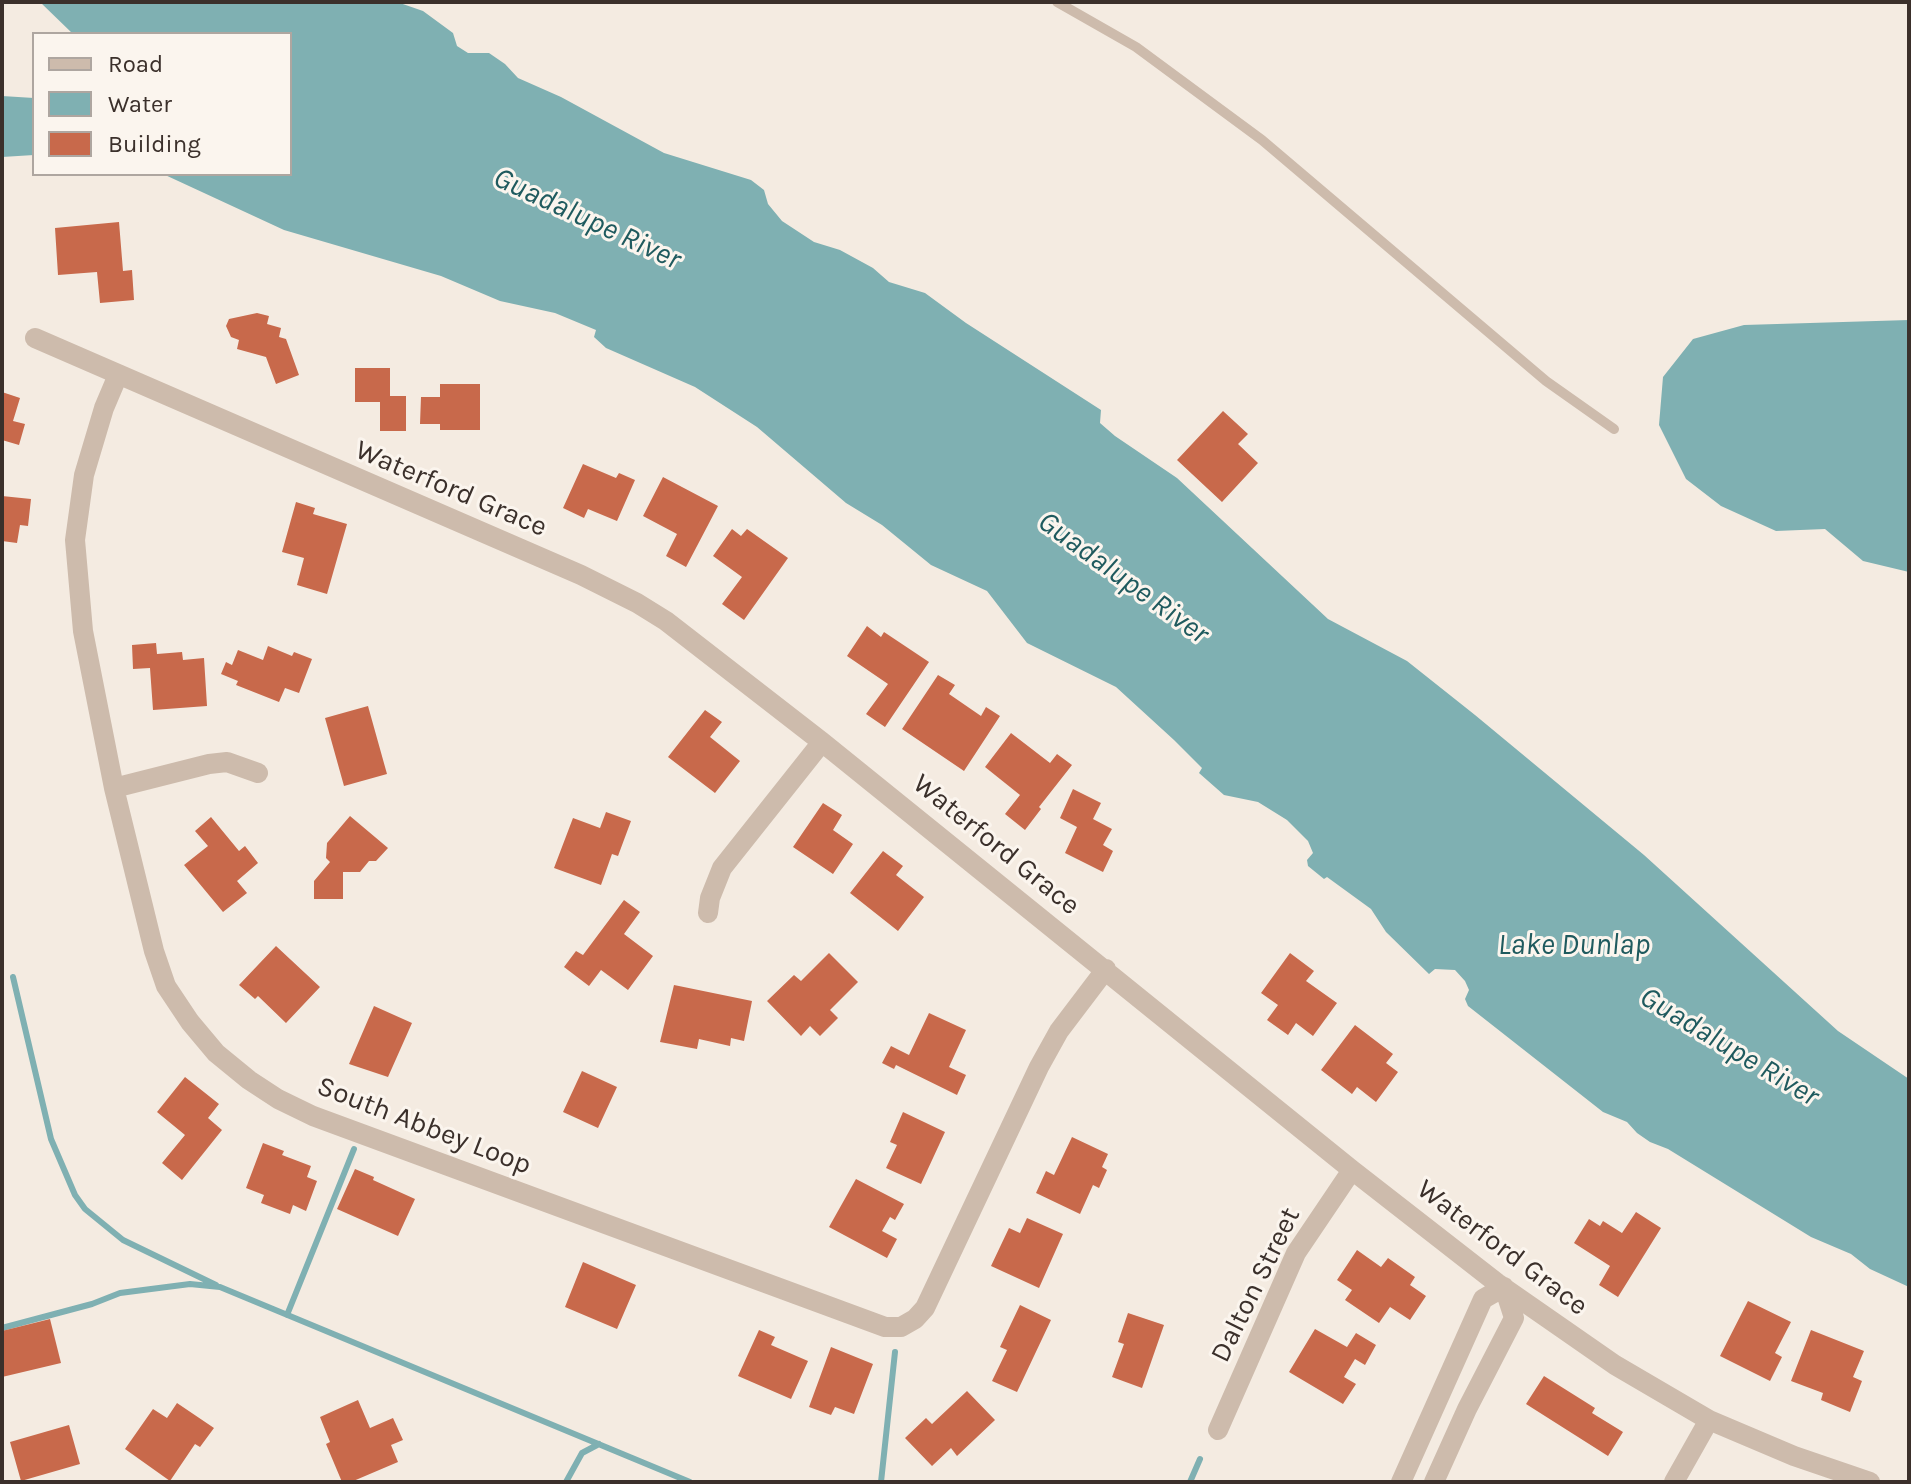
<!DOCTYPE html>
<html>
<head>
<meta charset="utf-8">
<style>
  body { margin:0 }
  #map { position:relative; width:1911px; height:1484px; overflow:hidden; background:#f4ebe1; font-family:Karla,sans-serif }
  canvas { display:block }
  .frame { position:absolute; inset:0; border:4px solid #3b302b; pointer-events:none }
  .legend { position:absolute; left:32px; top:32px; width:260px; height:144px; box-sizing:border-box; background:#fbf5ee; border:2px solid #aea6a0; margin:0; padding:10px 14px; list-style:none; font-size:24px; color:#3b302b }
  .legend li { display:flex; align-items:center; gap:16px; height:40px }
  .legend b { width:40px; border:2px solid #aea6a0 }
</style>
</head>
<body>
<div id="map">
<canvas width="1911" height="1484"></canvas>
<div class="frame"></div>
<ul class="legend">
<li><b style="height:10px;background:#cdbbac"></b>Road</li>
<li><b style="height:22px;background:#7fb0b2"></b>Water</li>
<li><b style="height:22px;background:#c8694b"></b>Building</li>
</ul>
</div>
<script>
const context = document.querySelector('canvas').getContext('2d');
context.lineJoin = 'round';
function fillPath(path, color) { context.fillStyle = color; context.fill(path, 'evenodd'); }
const poly = rows => new Path2D(rows.map(r => 'M' + r).join(''));
function strokePath(path, color, width, dash) { context.strokeStyle = color; context.lineWidth = width; context.lineCap = dash ? 'butt' : 'round'; context.setLineDash(dash || []); context.stroke(path); }
function label(font, color, halo, rows, align = 'center') {
  context.font = font + ' Karla,sans-serif'; context.lineWidth = 6; context.setLineDash([]); context.textBaseline = 'middle'; context.strokeStyle = halo; context.fillStyle = color; for (const [text, x, y, turn = 0] of rows) {
    context.save(); context.translate(x, y); context.rotate((+turn || 0) * Math.PI / 180); context.textAlign = isNaN(turn) ? turn : align; if (halo) context.strokeText(text, 0, 0); context.fillText(text, 0, 0); context.restore();
  }
}
fillPath(poly([
  [40,2,397,2,423,11,453,33,457,46,468,53,489,53,505,64,518,78,561,97,664,153,751,180,764,190,768,204,782,221,814,242,840,250,873,268,889,282,925,293,966,323,1101,410,1100,423,1115,436,1177,478,1328,619,1407,661,1475,715,1644,855,1838,1031,1909,1079,1909,1287,1870,1269,1851,1254,1811,1237,1668,1149,1650,1142,1637,1133,1627,1122,1603,1112,1468,1006,1465,999,1469,990,1465,981,1455,970,1435,969,1429,974,1386,932,1371,909,1327,877,1324,879,1308,866,1307,860,1313,853,1308,841,1287,820,1258,802,1224,795,1199,773,1202,768,1174,740,1116,687,1027,643,987,591,931,565,882,525,846,503,757,427,695,387,606,348,594,337,596,330,555,313,500,301,441,276,284,230,163,174,290,174,290,34,73,34],
  [2,96,34,98,34,155,2,157],
  [1909,320,1909,572,1863,561,1825,529,1776,531,1721,506,1686,479,1659,425,1663,377,1693,339,1744,325]
]), '#7fb0b2');
strokePath(poly([
  [13,977,51,1139,75,1195,85,1209,123,1240,216,1285],
  [287,1315,354,1149],
  [2,1328,92,1304,120,1293,190,1284,220,1287,690,1482],
  [566,1482,582,1453,599,1444],
  [881,1482,895,1352],
  [1190,1482,1200,1459]
]), '#7fb0b2', 6);
fillPath(poly([
  [119,222,123,271,132,270,134,300,100,303,97,272,58,275,55,228],
  [257,313,269,316,267,324,281,328,279,337,286,339,299,375,276,384,266,357,237,349,239,340,231,337,226,326,229,319],
  [355,368,390,368,390,396,406,396,406,431,380,431,380,402,355,402],
  [440,384,480,384,480,430,440,430,440,424,420,424,421,397,440,397],
  [2,392,20,398,13,421,25,424,19,445,2,440],
  [1223,411,1248,434,1238,444,1258,463,1222,502,1177,460],
  [583,464,616,478,619,473,635,480,617,521,588,509,584,518,563,508],
  [663,477,718,506,686,567,666,556,677,534,643,516],
  [2,496,31,499,28,526,20,525,17,543,2,541],
  [296,502,315,508,313,514,347,524,327,594,297,585,304,558,282,552],
  [732,529,741,536,747,529,788,558,744,620,722,604,742,577,713,556],
  [867,626,881,637,884,632,929,662,885,727,866,714,888,684,847,656],
  [156,643,157,654,182,652,183,660,204,658,207,706,153,710,150,668,133,669,132,645],
  [268,646,292,656,294,652,312,659,299,693,285,688,279,702,236,685,238,681,221,674,226,662,232,665,238,650,263,660],
  [938,675,955,685,949,694,981,716,986,707,1000,716,964,771,902,729],
  [368,706,387,774,344,786,325,718],
  [705,710,722,722,710,737,740,761,715,793,668,757],
  [1011,733,1050,763,1057,754,1072,765,1039,807,1041,809,1025,830,1005,814,1020,795,985,767],
  [1073,789,1101,803,1093,819,1112,829,1103,845,1113,851,1103,872,1065,853,1077,827,1060,818],
  [823,803,842,815,833,830,853,844,833,874,793,847],
  [606,812,631,821,618,856,612,854,601,885,554,868,573,818,600,828],
  [350,816,388,848,376,861,369,861,360,872,343,872,343,899,314,899,314,881,330,862,326,858,327,843],
  [211,817,239,851,245,846,258,863,237,881,247,893,223,912,184,865,208,846,195,831],
  [883,851,903,866,896,875,924,897,898,931,850,893],
  [624,900,640,912,624,934,653,956,628,990,601,970,589,986,564,967,576,951,583,955],
  [276,946,320,987,286,1023,258,996,255,999,239,985],
  [829,953,858,982,830,1010,838,1018,820,1036,810,1026,801,1036,767,1001,794,975,801,981],
  [1290,953,1314,971,1306,981,1337,1003,1313,1036,1296,1023,1288,1035,1267,1020,1278,1005,1261,993],
  [674,985,752,1001,744,1041,731,1038,730,1046,699,1039,697,1049,660,1042],
  [374,1006,412,1023,388,1077,349,1064],
  [929,1013,966,1030,949,1067,966,1075,957,1095,896,1065,894,1069,882,1063,891,1046,909,1055],
  [1355,1025,1393,1054,1386,1063,1398,1072,1376,1102,1357,1087,1352,1094,1321,1070],
  [582,1071,617,1087,598,1128,563,1112],
  [185,1077,219,1104,208,1118,222,1130,182,1180,162,1163,185,1135,157,1112],
  [903,1112,945,1132,921,1184,886,1168,897,1145,890,1142],
  [1072,1137,1108,1154,1102,1167,1107,1170,1099,1188,1093,1185,1080,1214,1036,1193,1046,1171,1054,1175],
  [263,1143,284,1151,282,1155,311,1166,307,1177,317,1181,306,1211,293,1205,290,1214,261,1203,264,1195,246,1188],
  [355,1169,374,1177,373,1180,415,1199,398,1236,337,1209],
  [856,1179,904,1204,895,1220,890,1217,882,1231,897,1239,887,1258,829,1227],
  [1636,1212,1661,1228,1618,1297,1599,1285,1610,1266,1574,1243,1589,1219,1600,1226,1603,1221,1622,1233],
  [1027,1218,1063,1234,1039,1288,991,1266,1009,1228,1020,1233],
  [1357,1250,1381,1267,1388,1258,1415,1277,1410,1285,1426,1296,1410,1320,1390,1307,1379,1323,1345,1300,1352,1290,1337,1280],
  [583,1262,636,1285,617,1329,565,1307],
  [1748,1301,1791,1322,1775,1353,1782,1357,1770,1381,1720,1356],
  [1020,1305,1051,1320,1017,1392,992,1381,1007,1350,1000,1347],
  [1128,1313,1164,1325,1142,1388,1112,1377,1124,1344,1118,1342],
  [50,1319,61,1363,2,1377,2,1331],
  [1315,1329,1347,1347,1356,1333,1376,1345,1365,1365,1355,1359,1344,1377,1356,1384,1343,1404,1289,1372],
  [759,1330,775,1337,771,1345,808,1361,791,1399,738,1376],
  [1811,1330,1864,1351,1853,1377,1862,1381,1850,1412,1821,1400,1823,1393,1791,1381],
  [831,1347,873,1364,854,1414,835,1407,831,1415,809,1407],
  [1544,1376,1595,1408,1592,1413,1623,1432,1608,1456,1526,1404],
  [967,1391,995,1420,957,1456,951,1448,932,1466,905,1438,926,1418,932,1424],
  [358,1400,370,1428,393,1418,403,1440,391,1445,398,1462,351,1482,342,1482,326,1444,330,1442,320,1417],
  [177,1403,214,1428,200,1447,195,1444,170,1481,125,1449,153,1409,167,1418],
  [69,1425,80,1464,21,1481,10,1442]
]), '#c8694b');
strokePath(poly([
  [1057,2,1136,47,1262,140,1546,381,1614,429]
]), '#cdbbac', 10);
strokePath(poly([
  [35,338,581,575,637,603,666,621,822,742,1352,1170,1497,1283,1615,1365,1709,1420,1794,1456,1870,1482],
  [118,375,104,408,84,475,75,540,83,631,114,788,154,951,166,986,190,1022,216,1053,249,1080,278,1099,313,1116,885,1327,901,1327,915,1319,925,1308,1039,1067,1059,1031,1106,969],
  [114,788,209,764,227,762,258,773],
  [708,913,710,898,722,868,822,742],
  [1218,1430,1296,1253,1352,1170],
  [1401,1482,1483,1299,1504,1287,1514,1318,1467,1409,1434,1482],
  [1674,1482,1709,1420]
]), '#cdbbac', 20);
label('28px', '#3b302b', '#fbf5ee', [
  ["Waterford Grace",451,489,23],
  ["Waterford Grace",996,845,39],
  ["South Abbey Loop",424,1126,21],
  ["Waterford Grace",1502,1248,37],
  ["Dalton Street",1256,1285,-64]
]);
label('italic 30px', '#1f5a5e', '#fbf5ee', [
  ["Guadalupe River",587,219,25],
  ["Guadalupe River",1123,578,36],
  ["Lake Dunlap",1574,945],
  ["Guadalupe River",1729,1047,31]
]);
</script>
</body>
</html>
